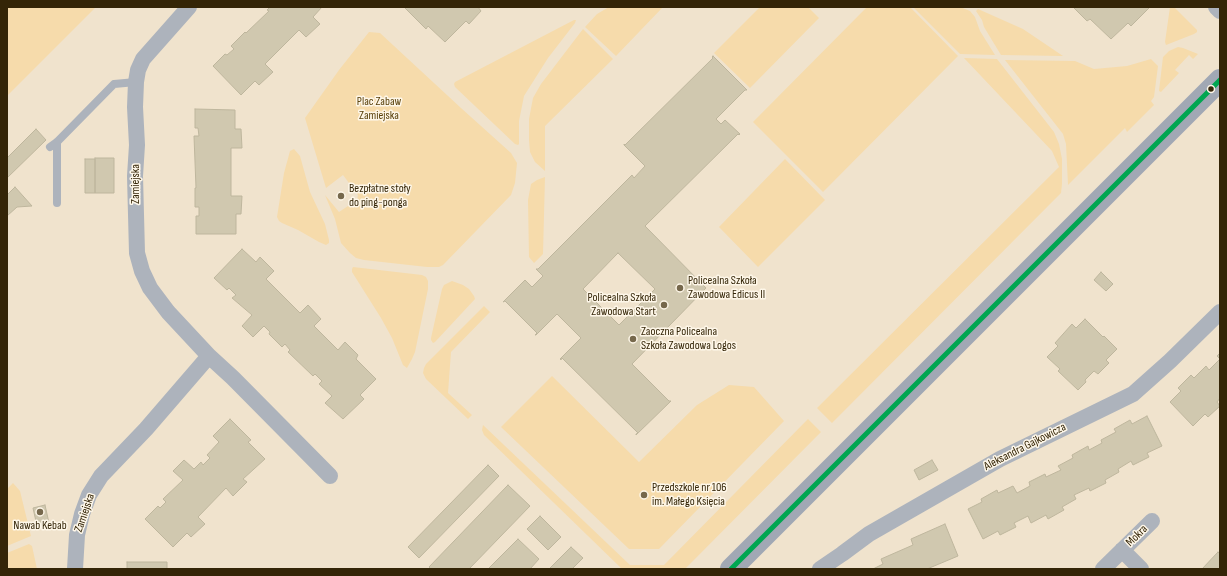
<!DOCTYPE html>
<html>
<head>
<meta charset="utf-8">
<style>
  body { margin:0 }
  #map { position:relative; width:1227px; height:576px; overflow:hidden; background:#f0e3cd; font-family:"Sofia Sans Condensed",sans-serif }
  canvas { display:block }
  .frame { position:absolute; inset:0; border:8px solid #342507; pointer-events:none }
</style>
</head>
<body>
<div id="map">
<canvas width="1227" height="576"></canvas>
<div class="frame"></div>
</div>
<script>
const context = document.querySelector('canvas').getContext('2d');
context.lineJoin = 'round';
function fillPath(path, color) { context.fillStyle = color; context.fill(path, 'evenodd'); }
const poly = rows => new Path2D(rows.map(r => 'M' + r).join(''));
function strokePath(path, color, width, dash) { context.strokeStyle = color; context.lineWidth = width; context.lineCap = dash ? 'butt' : 'round'; context.setLineDash(dash || []); context.stroke(path); }
function label(font, color, halo, rows, align = 'center') {
  context.font = font + ' "Sofia Sans Condensed",sans-serif'; context.lineWidth = 3; context.setLineDash([]); context.textBaseline = 'middle'; context.strokeStyle = halo; context.fillStyle = color; for (const [text, x, y, turn = 0] of rows) {
    context.save(); context.translate(x, y); context.rotate((+turn || 0) * Math.PI / 180); context.textAlign = isNaN(turn) ? turn : align; if (halo) context.strokeText(text, 0, 0); context.fillText(text, 0, 0); context.restore();
  }
}
fillPath(poly([
  [7,7,96,7,7,96],
  [609,7,663,7,616,56,585,27,597,14],
  [760,7,808,7,819,18,750,88,714,53],
  [867,7,910,7,958,56,823,192,753,122],
  [913,7,960,7,970,11,975,17,980,31,995,55,960,54],
  [1170,7,1174,7,1197,30,1197,32,1194,34,1166,45,1165,42],
  [978,9,1023,29,1063,56,1001,55,984,27,982,20,976,11],
  [574,20,576,20,575,23,548,58,524,96,519,121,519,144,518,145,515,144,455,87,454,84,455,82],
  [583,29,613,59,545,126,545,171,535,162,530,152,529,140,529,119,533,98,541,84],
  [369,32,380,33,461,108,511,153,517,163,515,183,511,195,443,265,439,267,427,267,364,260,356,258,350,253,341,243,335,219,325,195,339,212,357,200,358,195,343,175,326,188,305,118,339,70],
  [1178,47,1183,48,1198,54,1193,59,1189,55,1175,70,1179,73,1161,92,1159,91,1163,57,1169,51],
  [964,58,997,59,1054,132,1059,144,1062,159,1062,184,1061,193,832,423,817,408,1059,167,1052,151],
  [1151,59,1158,66,1154,97,1151,101,1154,105,1127,132,1125,128,1068,185,1066,144,1063,134,1056,125,1005,60,1075,61,1094,69,1127,66],
  [294,149,300,156,310,192,325,224,329,240,329,243,326,245,319,242,298,230,282,223,279,221,277,217,284,173,290,151],
  [785,159,825,200,758,267,719,227],
  [545,177,543,254,534,263,529,257,528,200,531,184,537,180],
  [353,267,422,275,426,277,428,281,428,289,415,352,412,359,407,368,403,365,392,338,381,318,352,272,352,269],
  [452,281,463,285,469,289,474,296,475,299,435,342,433,343,431,340,431,338,442,289,444,285],
  [484,306,490,312,451,352,448,393,472,415,468,419,426,379,423,373,424,368,426,364],
  [552,376,639,462,697,405,729,385,754,387,784,421,659,549,629,549,501,427],
  [808,419,821,432,685,569,622,569,484,435,482,430,483,425,630,565,664,565],
  [13,483,20,491,31,536,7,546,7,489],
  [29,544,32,546,37,569,7,569,7,553]
]), '#f6dbab');
const building = poly([
  [270,7,322,7,313,17,320,24,306,37,299,30,265,64,273,72,259,85,255,81,241,95,213,66,225,54,227,55,234,49,231,46,245,32,246,33,269,11,267,10,270,7],
  [406,7,478,7,481,11,469,24,466,21,445,42,428,26,426,29,405,8,406,7],
  [1076,7,1150,7,1131,26,1128,23,1111,39,1090,19,1087,21,1074,8,1076,7],
  [713,56,747,90,745,90,716,119,721,124,725,120,740,134,739,135,738,134,645,226,706,288,632,364,669,401,671,401,636,435,636,434,638,433,562,358,561,360,560,359,581,338,557,314,536,335,535,335,537,333,505,301,503,302,525,280,532,287,543,276,536,269,538,269,632,175,634,178,645,166,624,145,624,144,625,145,713,58,712,57,713,56],
  [618,253,655,289,619,325,583,289,618,253],
  [195,109,235,110,235,129,241,129,242,148,231,148,231,196,242,196,241,214,236,214,236,234,196,234,196,216,199,216,199,207,195,207,195,188,196,188,194,136,199,136,198,128,195,128,195,109],
  [36,129,46,140,7,178,7,158,36,129],
  [95,158,114,158,114,193,95,193,95,158],
  [85,159,95,159,95,193,85,193,85,159],
  [15,187,32,206,17,207,7,216,7,195,15,187],
  [242,249,256,262,260,257,274,271,266,279,300,313,308,305,321,319,314,326,338,350,345,342,358,355,356,359,376,379,360,395,364,399,343,419,325,403,332,396,319,384,322,381,315,374,313,376,288,352,290,350,285,344,282,347,269,334,270,332,264,326,253,337,242,326,252,315,232,298,236,295,229,288,227,290,214,278,242,249],
  [1101,272,1113,284,1106,291,1094,280,1101,272],
  [1085,319,1103,337,1104,336,1117,349,1106,360,1109,363,1098,374,1094,371,1085,380,1086,382,1078,390,1058,371,1060,369,1047,357,1058,346,1055,343,1072,324,1076,328,1085,319],
  [1220,353,1220,398,1217,402,1220,406,1208,417,1205,414,1193,426,1170,402,1181,391,1178,388,1191,375,1194,378,1206,366,1209,370,1220,359,1217,356,1220,353],
  [1147,416,1162,446,1147,453,1149,457,1133,465,1131,461,1118,469,1119,472,1105,480,1106,483,1090,491,1089,488,1074,495,1076,499,1062,507,1064,510,1048,519,1046,515,1031,523,1028,516,1014,523,1016,527,1000,535,998,531,983,539,968,509,982,502,981,499,997,490,998,493,1013,486,1017,493,1030,486,1029,482,1045,474,1046,477,1061,470,1058,466,1073,458,1072,455,1088,446,1089,450,1102,443,1101,440,1116,432,1114,429,1130,420,1132,424,1147,416],
  [230,419,251,440,248,442,265,459,243,479,247,482,233,496,226,488,198,517,205,524,191,537,187,533,173,547,145,519,158,506,160,508,166,502,163,499,183,480,173,471,184,460,194,469,201,462,203,465,210,458,207,455,219,442,213,436,230,419],
  [932,460,938,470,919,480,914,470,932,460],
  [488,465,499,476,419,558,408,547,488,465],
  [508,485,530,506,469,569,431,569,429,567,508,485],
  [45,505,49,523,37,526,33,508,45,505],
  [540,516,561,537,548,550,527,529,540,516],
  [945,524,958,556,927,569,873,569,883,564,881,559,913,545,911,539,945,524],
  [518,539,539,559,530,569,488,569,518,539],
  [571,547,583,558,572,569,549,569,571,547],
  [1218,552,1220,554,1220,569,1202,569,1218,552],
  [127,562,167,562,167,569,127,569,127,562]
]);
fillPath(building, '#d0c8af');
strokePath(building, '#beb69d', 1);
strokePath(poly([
  [50,147,57,142,114,84,136,82],
  [57,203,57,142]
]), '#adb3bc', 8);
strokePath(poly([
  [1216,7,1220,11],
  [209,356,233,378,330,476],
  [1122,550,1141,569],
  [75,569,77,535,82,514,89,495,101,476,146,429,209,356,168,312,150,288,142,271,137,253,135,176,137,145,135,107,136,82,138,70,143,59,189,7],
  [820,569,842,554,869,534,1000,459,1133,394,1170,361,1220,312],
  [1103,569,1152,521]
]), '#adb3bc', 16);
strokePath(poly([
  [731,569,1220,80]
]), '#a1a8b4', 22);
strokePath(poly([
  [731,569,1220,80]
]), '#00a651', 5);
for (const [x, y, r, color] of [
  [1211,89,3.5,"#342507"],
  [341,196,4,"#76684c"],
  [680,288,4,"#76684c"],
  [664,305,4,"#76684c"],
  [633,339,4,"#76684c"],
  [644,495,4,"#76684c"],
  [40,512,4,"#76684c"]
]) { const dot = new Path2D(); dot.arc(x, y, r, 0, 2 * Math.PI); context.fillStyle = color; context.fill(dot); strokePath(dot, '#fef7e9', 1.5); }
label('12px', '#59400a', '#fef7e9', [
  ["Plac Zabaw",379,102],
  ["Zamiejska",379,116]
]);
label('12px', '#342507', '#fef7e9', [
  ["Zamiejska",136,184,-90],
  ["Aleksandra Gajkowicza",1025,447,-27],
  ["Zamiejska",85,513,-71],
  ["Mokra",1137,536,-44]
]);
label('12px', '#342507', '#fef7e9', [
  ["Bezpłatne stoły",349,189],
  ["do ping-ponga",349,203],
  ["Policealna Szkoła",688,281],
  ["Zawodowa Edicus II",688,295],
  ["Policealna Szkoła",656,298,"right"],
  ["Zawodowa Start",656,312,"right"],
  ["Zaoczna Policealna",641,332],
  ["Szkoła Zawodowa Logos",641,346],
  ["Przedszkole nr 106",652,488],
  ["im. Małego Księcia",652,502],
  ["Nawab Kebab",40,526,"center"]
], 'left');
</script>
</body>
</html>
